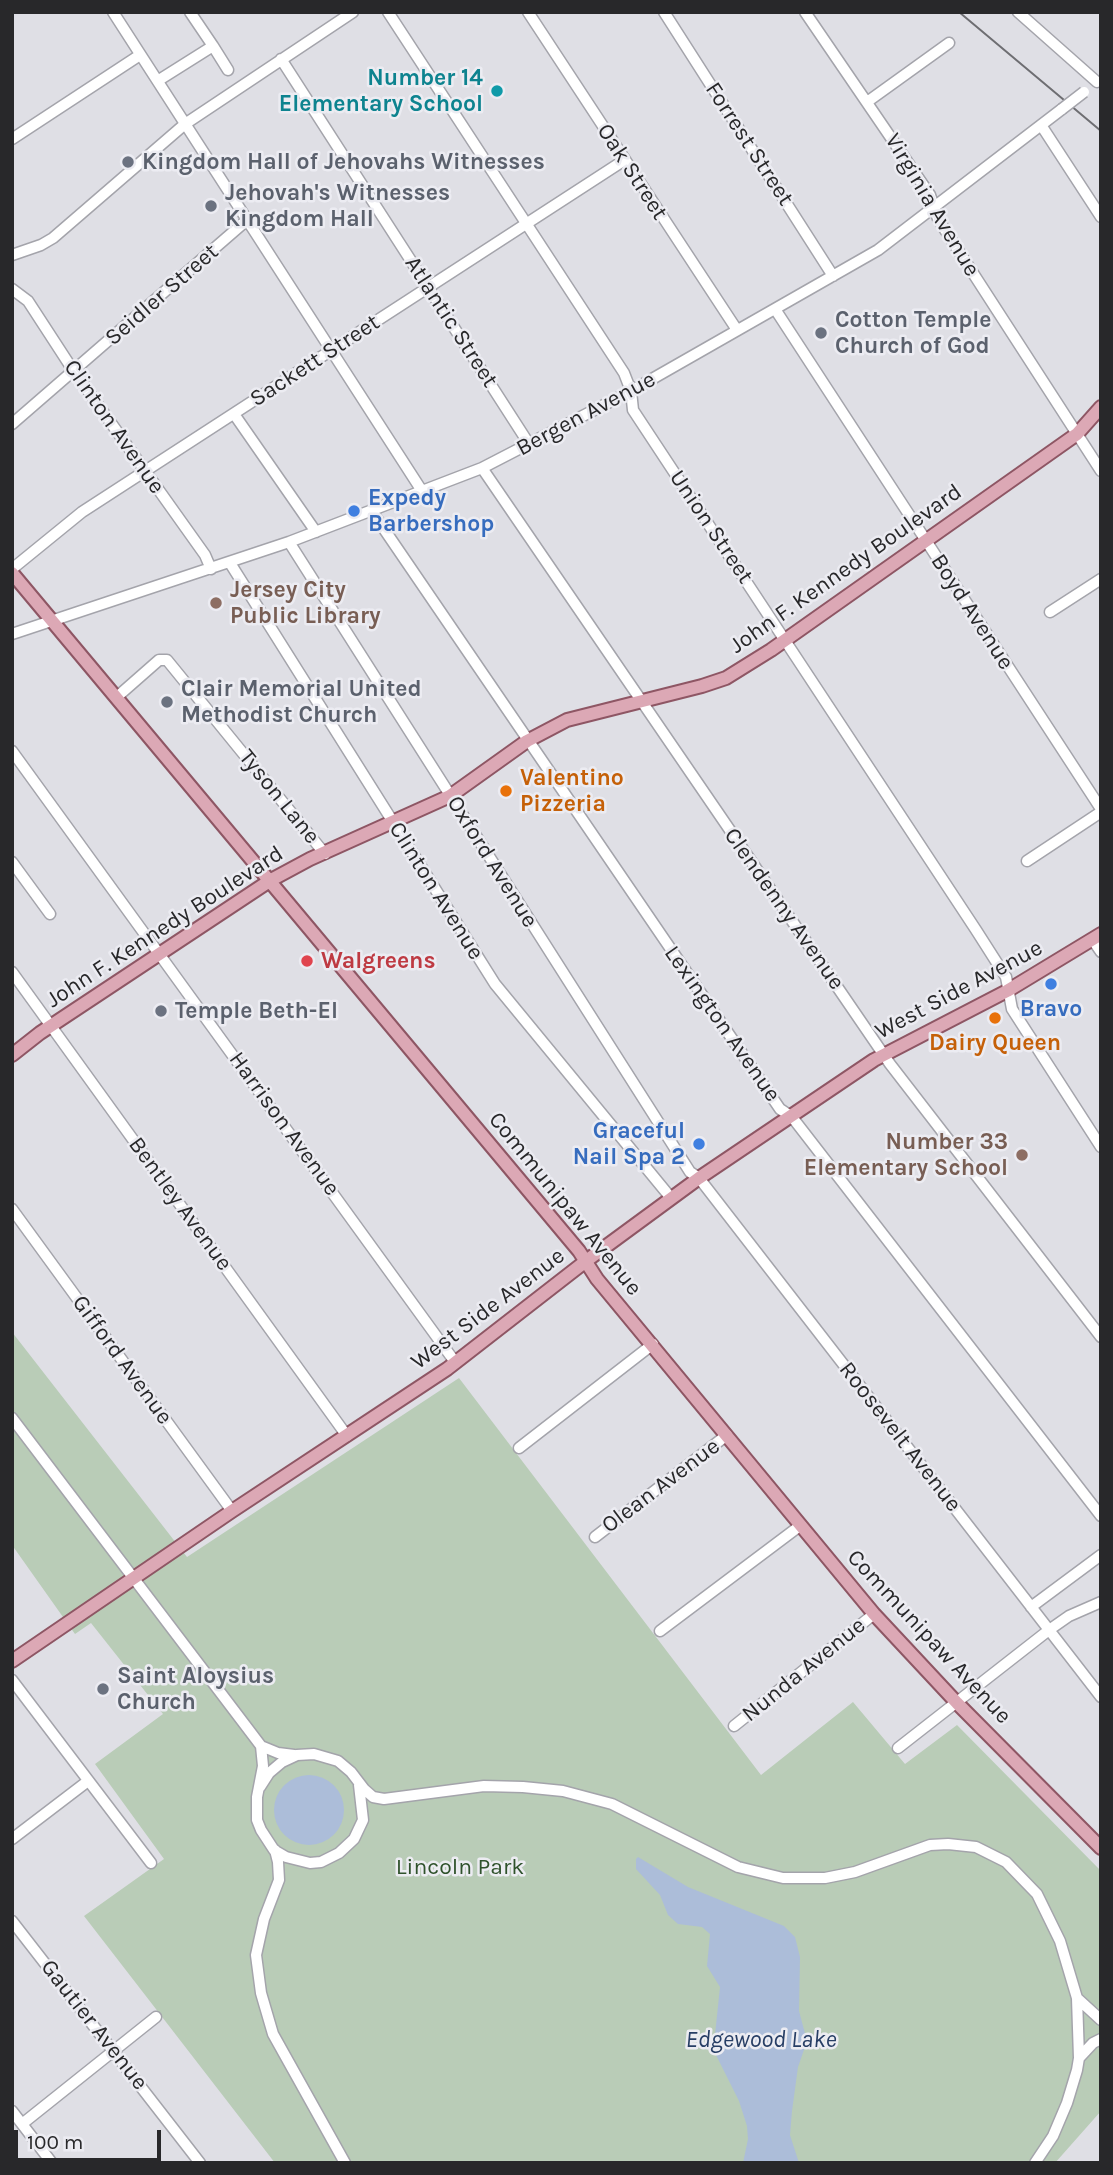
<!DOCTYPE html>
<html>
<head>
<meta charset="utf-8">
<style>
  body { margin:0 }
  #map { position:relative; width:1113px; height:2175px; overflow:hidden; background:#dfdfe5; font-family:Karla,sans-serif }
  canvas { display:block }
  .frame { position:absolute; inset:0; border:14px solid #28282a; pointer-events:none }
  .scale { position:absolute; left:14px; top:2130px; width:147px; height:32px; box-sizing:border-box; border:4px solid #28282a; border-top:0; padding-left:9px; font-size:21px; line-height:24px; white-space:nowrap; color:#28282a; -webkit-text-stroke:5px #ececf2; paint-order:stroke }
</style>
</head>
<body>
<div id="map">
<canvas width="1113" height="2175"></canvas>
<div class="frame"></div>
<div class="scale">100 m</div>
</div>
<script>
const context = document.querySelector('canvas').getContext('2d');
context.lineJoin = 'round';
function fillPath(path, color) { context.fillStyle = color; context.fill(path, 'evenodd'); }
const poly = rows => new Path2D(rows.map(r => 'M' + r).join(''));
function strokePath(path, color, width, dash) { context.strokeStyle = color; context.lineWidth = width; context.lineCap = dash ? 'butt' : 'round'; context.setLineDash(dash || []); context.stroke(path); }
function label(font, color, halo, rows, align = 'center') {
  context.font = font + ' Karla,sans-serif'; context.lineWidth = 5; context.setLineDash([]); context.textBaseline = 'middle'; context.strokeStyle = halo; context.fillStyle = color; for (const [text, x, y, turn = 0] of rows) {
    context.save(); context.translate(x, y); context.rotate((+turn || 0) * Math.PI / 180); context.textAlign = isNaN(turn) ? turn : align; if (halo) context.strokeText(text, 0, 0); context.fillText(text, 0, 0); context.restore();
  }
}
fillPath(poly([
  [12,1332,187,1557,459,1378,761,1775,853,1702,905,1764,957,1725,1101,1871,1101,2111,1055,2163,275,2163,84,1916,164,1859,95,1764,163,1714,91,1623,75,1634,12,1545]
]), '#b9ccb7');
fillPath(poly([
  '274 1810a35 35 0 1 1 70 0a35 35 0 1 1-70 0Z',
  [638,1857,688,1887,784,1926,795,1937,800,1957,799,2011,807,2041,798,2067,792,2111,790,2135,799,2163,743,2163,748,2139,747,2126,739,2101,716,2055,714,2044,720,1987,707,1966,710,1934,702,1927,678,1924,668,1915,660,1895,636,1869,636,1859]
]), '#acbdd9');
const minor = poly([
  [113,12,422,491],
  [388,12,624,373,631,391,633,410,976,930,1006,977,1012,1009,1101,1147],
  [528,12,737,330],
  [664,12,833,276],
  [805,12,930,195,938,219,1101,471],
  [1018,12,1097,82],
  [213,46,228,70],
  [281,59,529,444],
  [159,80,213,46,190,12],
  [867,102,949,43],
  [1041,125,1101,217],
  [12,139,140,55],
  [12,255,41,245,53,238,185,124,353,12],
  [12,289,28,301,69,364,205,555,211,569],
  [775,309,1101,809],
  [234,414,316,532],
  [12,424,247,220],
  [482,468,890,1064,1101,1337],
  [371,510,780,1109,792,1117,1101,1516],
  [289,542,690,1172,699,1178,1101,1697],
  [230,563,495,984,671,1198],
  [12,569,82,512,623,161],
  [1050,612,1101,579],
  [12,634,289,542,482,468,631,391,878,250,1062,109],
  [118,696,159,660,167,660,325,854],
  [12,751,455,1362],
  [1027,861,1101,812],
  [12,862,50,914],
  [1092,939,1101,952],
  [12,972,347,1436],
  [12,1209,232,1511],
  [12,1418,261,1746,263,1766,257,1797,257,1820,261,1830,274,1850,286,1857,310,1863,321,1862,339,1853,354,1839,363,1820,359,1785],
  [519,1448,653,1344],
  [595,1537,727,1435],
  [1031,1607,1101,1555],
  [660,1631,801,1525],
  [12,1680,151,1863],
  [734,1726,874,1614],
  [261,1746,278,1753,294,1755],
  [898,1748,1049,1630,1069,1616,1101,1602],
  [260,1787,269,1773,282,1762,297,1755,314,1754,338,1761,351,1772,364,1789,373,1797,384,1799,484,1786,523,1787,563,1791,612,1804,738,1867,783,1878,825,1878,855,1872,930,1845,948,1844,976,1847,1006,1862,1037,1894,1060,1941,1077,1998,1079,2058,1077,2070,1067,2103,1053,2136,1035,2163],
  [12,1839,88,1781],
  [275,1850,278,1862,279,1880,264,1919,256,1955,261,1993,273,2034,345,2163],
  [12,1921,200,2163],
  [1077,1998,1101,2020],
  [1079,2058,1093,2043,1101,2039],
  [12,2111,52,2163],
  [22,2124,156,2017]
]);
const major = poly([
  [12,573,579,1251,597,1279,874,1614,957,1703,1101,1848],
  [12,1055,40,1033,271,880,310,859,450,796,527,741,567,720,702,686,726,678,771,650,1077,434,1101,407],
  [12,1661,232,1511,447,1369,586,1261,699,1178,874,1060,1007,991,1101,934]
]);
strokePath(minor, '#a4a4ab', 13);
strokePath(major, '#8e5664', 16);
strokePath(minor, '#fff', 10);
strokePath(major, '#dca8b5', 12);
strokePath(poly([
  [959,12,1101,131]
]), '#6e6e72', 2);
const minorBridge = poly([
  [1062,109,1084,92]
]);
strokePath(minorBridge, '#a4a4ab', 13, []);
strokePath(minorBridge, '#fff', 10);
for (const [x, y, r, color] of [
  [497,91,7,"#0f9aa8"],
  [128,162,7,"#6b7280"],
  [211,206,7,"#6b7280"],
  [821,333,7,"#6b7280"],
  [354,511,7,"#3f7fe0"],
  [216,603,7,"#8d6e63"],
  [167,702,7,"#6b7280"],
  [506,791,7,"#e8710a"],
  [307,961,7,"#e0444e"],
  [1051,984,7,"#3f7fe0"],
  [161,1011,7,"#6b7280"],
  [995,1018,7,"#e8710a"],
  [699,1144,7,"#3f7fe0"],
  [1022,1155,7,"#8d6e63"],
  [103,1689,7,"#6b7280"]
]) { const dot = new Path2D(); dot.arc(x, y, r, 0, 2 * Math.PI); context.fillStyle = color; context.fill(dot); strokePath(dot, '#ececf2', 2.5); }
label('bold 23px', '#0d838f', '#ececf2', [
  ["Number 14",483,78],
  ["Elementary School",483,104]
], 'right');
label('23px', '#28282a', '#ececf2', [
  ["Forrest Street",749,144,57],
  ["Oak Street",632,172,57],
  ["Virginia Avenue",932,205,59],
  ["Seidler Street",162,295,-41],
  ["Atlantic Street",451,322,57],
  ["Sackett Street",315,361,-33],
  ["Bergen Avenue",586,414,-28],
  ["Clinton Avenue",114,427,55],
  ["Union Street",711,527,56],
  ["John F. Kennedy Boulevard",846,569,-35],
  ["Boyd Avenue",972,612,57],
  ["Tyson Lane",279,797,51],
  ["Oxford Avenue",492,862,58],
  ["Clinton Avenue",436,891,58],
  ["Clendenny Avenue",784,909,55],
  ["John F. Kennedy Boulevard",165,927,-33],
  ["West Side Avenue",959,990,-28],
  ["Lexington Avenue",722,1024,55],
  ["Harrison Avenue",284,1124,54],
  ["Bentley Avenue",180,1204,54],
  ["Communipaw Avenue",565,1204,51],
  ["West Side Avenue",488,1309,-37],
  ["Gifford Avenue",122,1360,54],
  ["Roosevelt Avenue",900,1437,52],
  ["Olean Avenue",661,1486,-37],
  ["Communipaw Avenue",929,1637,47],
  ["Nunda Avenue",804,1670,-39],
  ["Gautier Avenue",94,2025,52]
]);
label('bold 23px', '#5b616d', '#ececf2', [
  ["Kingdom Hall of Jehovahs Witnesses",142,162],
  ["Jehovah's Witnesses",225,193],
  ["Kingdom Hall",225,219],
  ["Cotton Temple",835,320],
  ["Church of God",835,346],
  ["Clair Memorial United",181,689],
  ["Methodist Church",181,715],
  ["Temple Beth-El",175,1011],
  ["Saint Aloysius",117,1676],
  ["Church",117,1702]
], 'left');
label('bold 23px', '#366cbe', '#ececf2', [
  ["Expedy",368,498],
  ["Barbershop",368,524],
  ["Bravo",1051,1009,"center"],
  ["Graceful",685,1131,"right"],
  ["Nail Spa 2",685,1157,"right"]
], 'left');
label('bold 23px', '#785e54', '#ececf2', [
  ["Jersey City",230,590],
  ["Public Library",230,616],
  ["Number 33",1008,1142,"right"],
  ["Elementary School",1008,1168,"right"]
], 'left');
label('bold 23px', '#c56008', '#ececf2', [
  ["Valentino",520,778],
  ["Pizzeria",520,804],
  ["Dairy Queen",995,1043,"center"]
], 'left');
label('bold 23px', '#be3a42', '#ececf2', [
  ["Walgreens",321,961]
], 'left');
label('23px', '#2f522c', '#ececf2', [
  ["Lincoln Park",460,1867]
]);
label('italic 24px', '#273e65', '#ececf2', [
  ["Edgewood Lake",761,2040]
]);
</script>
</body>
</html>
